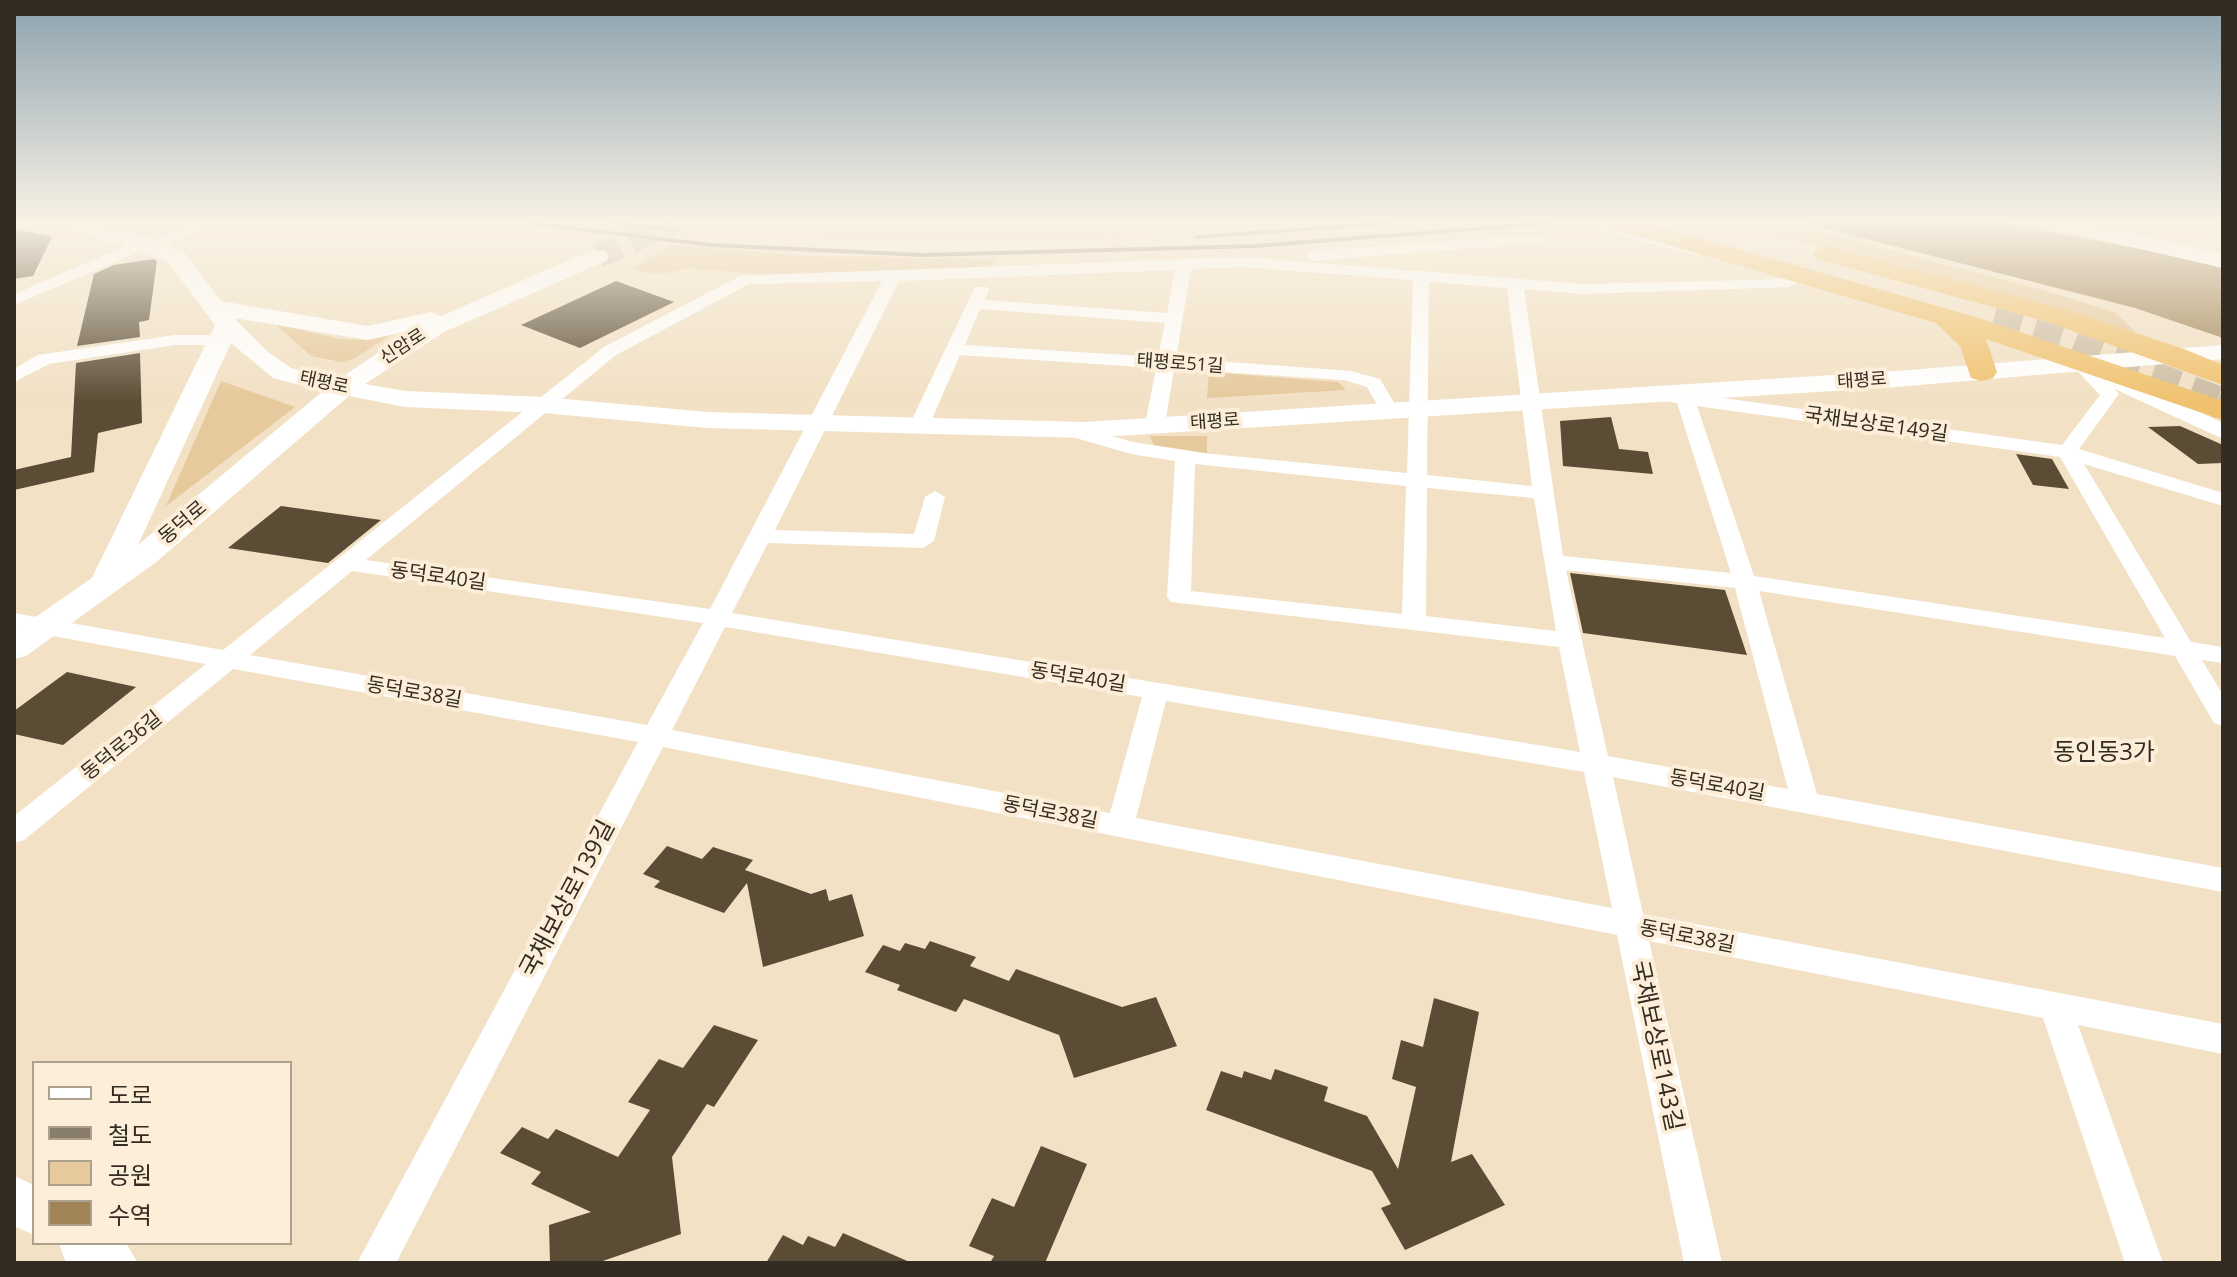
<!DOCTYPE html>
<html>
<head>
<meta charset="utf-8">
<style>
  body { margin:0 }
  #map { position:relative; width:2237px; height:1277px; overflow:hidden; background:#f2e1c5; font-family:"Open Sans","Noto Sans KR",sans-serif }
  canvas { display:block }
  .frame { position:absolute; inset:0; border:16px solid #332c22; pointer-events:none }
  .legend { position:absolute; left:32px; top:1061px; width:260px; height:184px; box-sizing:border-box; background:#fceed8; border:2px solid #aca08f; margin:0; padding:10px 14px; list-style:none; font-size:24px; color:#332c22 }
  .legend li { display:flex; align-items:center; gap:16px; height:40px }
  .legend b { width:40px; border:2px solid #aca08f }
</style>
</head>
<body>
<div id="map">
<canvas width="2237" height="1277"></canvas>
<div class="frame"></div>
<ul class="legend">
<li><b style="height:10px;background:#fff"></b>도로</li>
<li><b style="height:10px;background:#887c6a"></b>철도</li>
<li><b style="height:22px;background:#e6c99c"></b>공원</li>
<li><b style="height:22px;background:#a18456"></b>수역</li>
</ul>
</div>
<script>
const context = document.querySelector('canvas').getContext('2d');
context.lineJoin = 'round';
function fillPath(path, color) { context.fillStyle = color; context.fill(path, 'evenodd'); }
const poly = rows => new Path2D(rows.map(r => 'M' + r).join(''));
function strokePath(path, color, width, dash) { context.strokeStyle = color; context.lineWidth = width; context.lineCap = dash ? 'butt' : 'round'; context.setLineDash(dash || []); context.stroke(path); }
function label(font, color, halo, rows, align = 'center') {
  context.font = font + ' "Open Sans","Noto Sans KR",sans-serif'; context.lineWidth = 8; context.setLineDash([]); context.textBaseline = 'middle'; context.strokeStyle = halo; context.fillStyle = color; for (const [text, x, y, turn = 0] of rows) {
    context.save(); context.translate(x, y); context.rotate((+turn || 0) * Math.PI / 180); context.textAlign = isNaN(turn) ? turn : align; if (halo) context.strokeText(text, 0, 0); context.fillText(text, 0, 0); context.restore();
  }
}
fillPath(poly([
  [1153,223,1328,223,1182,233,952,240,807,235,842,229],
  [1733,223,1800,226,2042,290,2115,312,2137,333],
  [672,245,808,256,996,259,991,268,758,274,687,268,668,273,645,273,631,268],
  [275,324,340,339,367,340,391,335,354,359,341,362,311,356],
  [1209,372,1338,382,1346,390,1207,398],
  [221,381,295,407,166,506],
  [1150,436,1207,436,1207,453,1154,445]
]), '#e6c99c');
fillPath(poly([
  [1804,223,2004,223,2167,254,2223,268,2223,338,2135,308]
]), '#a18456');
fillPath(poly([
  [14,228,52,237,33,276,14,279],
  [153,259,157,261,149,320,139,322,140,337,77,346,94,274,114,265],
  [616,281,674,302,580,348,521,325],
  [140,353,142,423,98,433,94,472,14,490,14,470,71,457,76,363],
  [1611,417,1619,449,1648,452,1653,474,1563,466,1560,421],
  [2180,426,2223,445,2223,463,2198,464,2148,427],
  [2016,454,2052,459,2069,489,2033,485],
  [281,506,381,520,328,563,228,548],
  [1570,573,1725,590,1747,655,1583,633],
  [67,672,136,687,63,745,14,734,14,711],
  [667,846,702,859,713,847,753,860,745,870,811,894,826,889,829,901,852,894,864,936,763,967,747,883,724,913,654,887,660,881,643,874],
  [930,941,976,957,970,966,1009,981,1016,969,1122,1007,1156,997,1177,1046,1074,1078,1059,1035,964,999,956,1012,897,990,900,985,865,972,883,945,900,951,905,943,925,949],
  [1434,998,1479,1012,1451,1162,1472,1154,1505,1205,1405,1250,1381,1208,1391,1204,1372,1171,1206,1110,1221,1071,1242,1078,1244,1071,1271,1080,1275,1069,1328,1087,1324,1101,1367,1116,1398,1169,1416,1087,1392,1079,1401,1040,1423,1047],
  [714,1025,758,1040,714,1107,707,1104,672,1157,681,1234,597,1263,550,1263,549,1225,591,1212,531,1184,541,1172,500,1153,522,1127,548,1139,556,1129,618,1157,650,1110,628,1102,659,1059,683,1068],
  [1041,1146,1087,1164,1045,1263,990,1263,994,1256,969,1246,992,1198,1014,1207],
  [843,1233,912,1263,766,1263,783,1235,803,1245,808,1236,835,1247]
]), '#5b4c35');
strokePath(poly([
  [598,256,673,223]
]), '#ccbda4', 24, [24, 12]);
strokePath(poly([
  [1993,321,2071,344,2223,402]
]), '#ccbda4', 28, [28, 14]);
strokePath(poly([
  [2218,400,2223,402]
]), '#ccbda4', 35, [35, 18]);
fillPath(poly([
  [194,223,215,223,156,249,145,249,14,305,14,294,138,241,149,241,194,223],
  [1571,223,1600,223,1705,250,1697,255,1571,223],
  [1538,234,1543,236,1543,242,1313,261,1305,256,1313,251,1538,234],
  [1242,257,1582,284,1795,279,1797,282,1789,287,1582,294,1524,289,1563,556,1731,573,1677,403,1651,399,1649,395,1658,389,2062,445,2100,395,2070,363,2079,358,2085,359,2119,394,2079,449,2223,493,2223,506,2084,464,2191,642,2223,647,2223,663,2202,660,2223,695,2223,726,2214,723,2175,656,1759,591,1817,794,2223,868,2223,892,1613,777,1643,914,2223,1024,2223,1054,2078,1025,2163,1263,2125,1263,2043,1018,1649,941,1722,1263,1684,1263,1617,935,663,747,396,1263,357,1263,638,742,233,669,24,840,14,843,14,816,206,664,14,629,14,613,223,650,604,347,740,276,1242,257],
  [1242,267,1413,280,1407,473,1202,453,1133,442,1069,424,1062,426,1059,430,1062,434,1131,454,1175,461,1167,597,1171,602,1559,647,1580,752,732,613,768,543,923,548,934,541,945,497,935,491,925,497,914,534,775,530,899,281,1175,270,1167,313,985,300,989,290,987,287,975,287,908,428,911,432,918,434,928,428,960,355,1156,368,1145,425,1155,431,1165,425,1174,369,1344,380,1367,387,1383,415,1397,415,1399,411,1380,379,1351,371,1176,358,1191,269,1242,267],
  [882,281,710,609,366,560,616,355,749,284,882,281],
  [1429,282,1507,288,1532,486,1427,475,1429,282],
  [980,309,1165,323,1158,357,965,345,980,309],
  [1697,406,2060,457,2165,638,1754,576,1697,406],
  [1195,464,1406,486,1402,614,1191,591,1195,464],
  [1427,488,1534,498,1556,631,1426,616,1427,488],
  [1566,570,1735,588,1788,789,1608,756,1566,570],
  [352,571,703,623,647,725,250,655,352,571],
  [725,627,1142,697,1110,813,672,730,725,627],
  [1166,701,1584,772,1612,908,1136,818,1166,701],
  [175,335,220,335,229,340,220,345,175,345,49,364,14,382,14,369,38,355,175,335]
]), '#fff');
fillPath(poly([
  [2088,361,2223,423,2223,439,2080,373,2077,368,2088,361],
  [14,1176,34,1185,34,1235,14,1226,14,1176],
  [59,1243,126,1243,138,1263,71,1263,65,1260,59,1243]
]), '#fff');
fillPath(poly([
  [56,223,92,223,159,241,185,253,221,301,368,326,431,312,441,316,590,251,606,251,609,256,606,261,444,332,365,384,405,391,543,397,707,412,1085,422,1896,371,2223,345,2223,359,1896,387,1085,438,707,428,543,413,405,407,349,396,155,563,26,656,14,659,14,632,92,578,215,325,169,263,143,251,59,227,56,223],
  [234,318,368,340,412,330,339,379,291,368,268,352,234,318],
  [231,343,273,378,323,391,138,545,231,343],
  [2044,223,2084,223,2223,254,2223,268,2054,229,2044,223]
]), '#fff');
fillPath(poly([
  [1607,223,1648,223,1976,317,2223,401,2223,420,1986,339,1997,372,1993,378,1982,381,1971,378,1960,346,1936,323,1610,228,1607,223],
  [1826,246,2067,310,2184,349,2223,365,2223,385,2047,322,1817,259,1813,254,1817,249,1826,246]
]), '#f0c270');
strokePath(poly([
  [528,223,711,245,923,255,1255,246,1549,223],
  [615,223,678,230],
  [1197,237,1389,223]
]), '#887c6a', 4);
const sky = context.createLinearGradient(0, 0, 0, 402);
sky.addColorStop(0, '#8ba1ae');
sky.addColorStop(0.55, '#f9f2e5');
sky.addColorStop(1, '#f9f2e500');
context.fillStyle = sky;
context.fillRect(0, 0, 2237, 402);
label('18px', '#332c22', '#fceed8', [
  ["신암로",403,347,-33],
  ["태평로51길",1180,364,4],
  ["태평로",1862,381,-4],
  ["태평로",324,383,12],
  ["태평로",1215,422,-4]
]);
label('20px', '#332c22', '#fceed8', [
  ["국채보상로149길",1876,425,8],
  ["동덕로",183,523,-40],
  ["동덕로40길",438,577,8],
  ["동덕로40길",1078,678,9],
  ["동덕로38길",414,693,10],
  ["동덕로36길",122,746,-39],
  ["동덕로40길",1717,786,10],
  ["동덕로38길",1050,813,11],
  ["동덕로38길",1687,937,11]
]);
label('24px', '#332c22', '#fceed8', [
  ["동인동3가",2104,753]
]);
label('24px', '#332c22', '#fceed8', [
  ["국채보상로139길",568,899,-62],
  ["국채보상로143길",1656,1046,78]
]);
</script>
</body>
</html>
